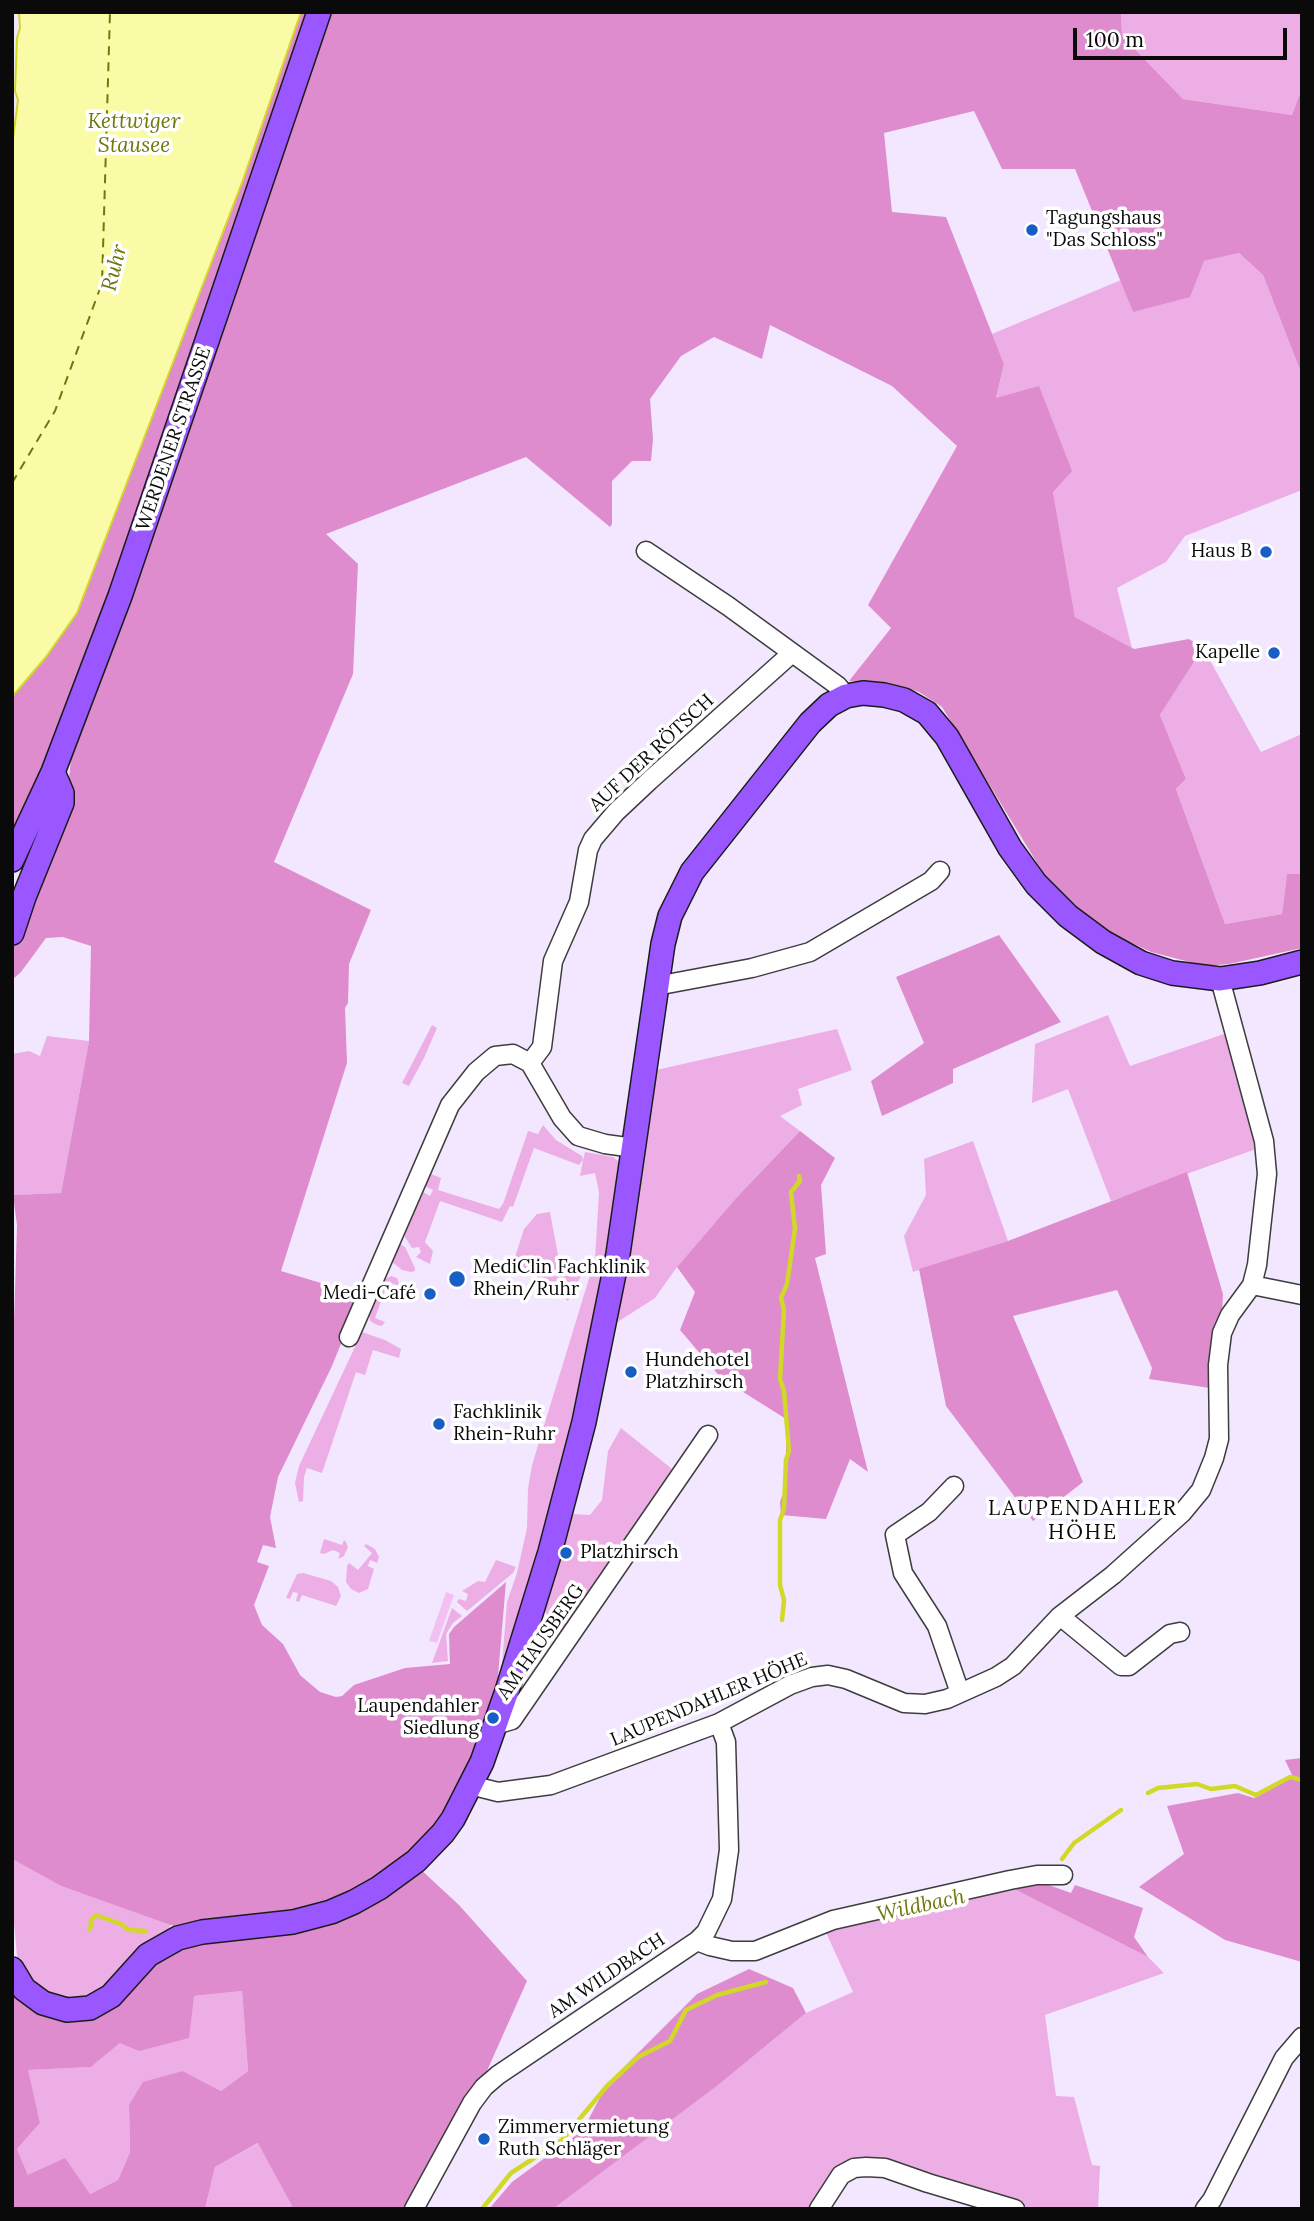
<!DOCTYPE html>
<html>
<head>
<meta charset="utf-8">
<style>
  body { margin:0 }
  #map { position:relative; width:1314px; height:2221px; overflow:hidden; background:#f2e7ff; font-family:Lora,serif }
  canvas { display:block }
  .frame { position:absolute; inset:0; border:14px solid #0a0a0a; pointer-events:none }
  .scale { position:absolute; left:1073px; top:28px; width:214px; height:32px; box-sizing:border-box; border:4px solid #0a0a0a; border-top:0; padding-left:9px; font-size:21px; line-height:24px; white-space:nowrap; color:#0a0a0a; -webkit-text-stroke:5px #fff; paint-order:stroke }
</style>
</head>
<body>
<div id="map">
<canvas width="1314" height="2221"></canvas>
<div class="frame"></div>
<div class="scale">100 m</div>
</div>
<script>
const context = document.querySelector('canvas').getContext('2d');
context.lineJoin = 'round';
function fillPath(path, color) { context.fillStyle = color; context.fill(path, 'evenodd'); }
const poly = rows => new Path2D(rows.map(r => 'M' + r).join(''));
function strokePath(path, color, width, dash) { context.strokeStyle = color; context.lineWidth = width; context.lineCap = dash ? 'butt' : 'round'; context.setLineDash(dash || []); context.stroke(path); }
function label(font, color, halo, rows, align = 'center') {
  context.font = font + ' Lora,serif'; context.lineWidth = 7; context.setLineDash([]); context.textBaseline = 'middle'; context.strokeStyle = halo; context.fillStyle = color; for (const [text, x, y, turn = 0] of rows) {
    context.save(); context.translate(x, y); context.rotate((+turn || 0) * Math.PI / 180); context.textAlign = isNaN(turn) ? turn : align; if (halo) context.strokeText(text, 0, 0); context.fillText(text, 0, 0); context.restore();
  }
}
fillPath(poly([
  [1121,12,1302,12,1302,88,1292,115,1183,99,1122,36],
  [1239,253,1263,275,1302,375,1302,490,1185,536,1166,562,1117,588,1132,648,1075,617,1053,492,996,398,1004,364,992,334,1121,280,1133,312,1178,254,1204,261],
  [1203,648,1261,752,1302,734,1302,874,1287,874,1282,914,1225,924,1176,789,1186,779,1160,715],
  [1108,1015,1130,1066,1227,1033,1259,1148,1111,1201,1068,1089,1032,1103,1035,1044],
  [432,1025,437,1028,424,1058,409,1086,402,1083],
  [837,1029,852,1070,798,1089,802,1105,780,1116,800,1131,737,1197,677,1267,655,1298,613,1325,652,1071],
  [47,1036,89,1041,61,1193,13,1195,12,1054,29,1051,40,1056],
  [543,1125,556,1140,582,1156,583,1160,585,1152,613,1157,623,1165,618,1204,558,1494,501,1677,507,1602,517,1573,527,1528,528,1489,532,1465,595,1259,599,1192,595,1173,580,1176,583,1160,579,1165,534,1148,513,1207,510,1206,502,1222,440,1201,425,1242,433,1251,430,1264,416,1257,421,1252,419,1247,412,1248,405,1237,405,1234,423,1192,430,1196,433,1190,425,1186,431,1174,441,1178,438,1190,499,1209,503,1204,528,1131,538,1134],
  [973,1141,1008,1241,913,1272,904,1236,926,1195,924,1159],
  [550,1212,561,1271,585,1268,568,1301,514,1260,524,1229,537,1214],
  [399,1243,405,1247,415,1268,415,1271,411,1272,402,1270,392,1262],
  [391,1276,397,1278,399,1284,397,1285,388,1282,375,1318,385,1322,382,1326,377,1325,370,1321,369,1313,383,1280],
  [362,1332,385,1340,401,1349,399,1358,373,1350,365,1375,356,1372,322,1473,307,1468,304,1477,303,1501,299,1502,295,1483,299,1466],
  [621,1428,672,1469,561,1632,543,1609,571,1514,590,1515,602,1500,608,1451],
  [324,1539,342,1545,344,1540,346,1542,348,1547,344,1556,338,1559,340,1553,333,1550,324,1554,320,1553],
  [366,1544,375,1549,379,1557,377,1563,370,1560,368,1566,374,1569,368,1589,359,1593,351,1589,346,1582,347,1566,349,1563,358,1570,372,1553,364,1546],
  [496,1560,516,1567,513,1573,467,1611,457,1602,459,1599,466,1601,468,1594,462,1591,478,1581,485,1582],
  [303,1573,331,1581,338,1587,341,1596,336,1606,302,1595,299,1602,296,1601,298,1593,293,1592,290,1599,286,1598,297,1574],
  [452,1608,462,1616,453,1623,446,1634,448,1661,432,1663],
  [12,1859,61,1886,171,1924,169,1930,99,1998,53,2001,21,1971,17,1956,12,1900],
  [1012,1888,1148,1957,1164,1973,1045,2015,1056,2096,1074,2097,1092,2165,1100,2166,1098,2209,1034,2209,929,2179,874,2159,811,2209,553,2209,717,2086,806,2013,853,1992,824,1928],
  [242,1991,248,2071,221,2091,183,2071,129,2105,130,2152,118,2180,90,2194,28,2175,17,2149,40,2123,27,2070,91,2067,120,2043,194,1996],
  [259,2143,292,2206,288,2209,205,2209,215,2167]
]), '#ecaee4');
fillPath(poly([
  [301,12,313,12,66,721,12,837,12,697,77,613,243,180],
  [323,12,1121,12,1122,36,1183,99,1292,115,1302,88,1302,375,1263,275,1239,253,1204,261,1190,297,1133,312,1075,169,1002,169,974,111,884,133,892,212,946,217,1004,364,996,398,1039,386,1072,471,1053,492,1075,617,1134,649,1189,639,1203,648,1160,715,1186,779,1176,789,1225,924,1282,914,1287,874,1302,874,1302,948,1229,964,1205,966,1151,952,1115,935,1081,913,1045,876,942,707,919,692,888,683,849,681,891,628,868,605,957,446,892,386,770,325,762,359,714,337,681,356,650,399,653,439,651,461,632,461,612,481,612,524,610,527,526,457,326,534,358,564,353,674,274,862,371,910,349,964,348,1003,345,1008,347,1063,281,1271,331,1286,330,1293,357,1304,332,1366,278,1477,270,1517,276,1548,263,1545,257,1562,269,1566,254,1605,262,1625,283,1644,300,1675,320,1692,336,1697,342,1696,354,1685,405,1668,450,1664,449,1634,454,1627,506,1582,498,1676,502,1684,455,1799,412,1857,319,1909,185,1930,61,1886,12,1859,12,1387,17,1225,13,1195,61,1193,89,1041,91,946,63,937,46,938,21,972,12,980,12,948,39,867,67,801,73,736],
  [999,935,1061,1022,953,1069,953,1083,882,1116,871,1081,924,1043,896,977],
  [800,1131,835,1158,821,1185,826,1254,815,1258,868,1472,850,1459,826,1519,781,1515,780,1502,786,1485,786,1419,721,1378,680,1330,695,1292,677,1267,737,1197],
  [1187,1172,1223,1294,1222,1315,1214,1325,1210,1388,1149,1379,1152,1368,1117,1290,1013,1316,1083,1482,1033,1521,946,1406,919,1269,1008,1241],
  [1302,1758,1302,1962,1225,1940,1139,1887,1184,1854,1167,1806,1238,1793,1254,1798,1293,1777,1285,1760],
  [418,1867,459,1905,527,1981,482,2082,410,2209,288,2209,292,2206,258,2143,215,2167,205,2209,12,2209,12,1987,68,2018,174,1945,256,1932],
  [242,1991,248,2071,221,2091,183,2071,143,2082,129,2105,130,2152,118,2180,90,2194,65,2158,28,2175,17,2149,40,2123,28,2070,91,2067,120,2043,139,2051,189,2038,194,1996],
  [1046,1884,1071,1893,1075,1885,1143,1908,1134,1937,1148,1957,1012,1888],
  [749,1969,793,1988,806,2013,717,2086,553,2209,489,2209,512,2182,583,2130,607,2084,697,1994]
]), '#de8cce');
fillPath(poly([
  [446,1592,454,1595,437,1643,429,1641]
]), '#f2c1f2');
const water = poly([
  [19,12,301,12,243,180,77,613,46,657,12,697,12,146,18,100,15,91,17,38,20,28,19,12]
]);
fillPath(water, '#fafba7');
strokePath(water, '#d1d828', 2);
strokePath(poly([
  [782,1620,784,1600,780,1585,780,1520,784,1509,786,1460,789,1451,784,1391,780,1379,784,1310,781,1298,787,1284,795,1229,791,1192,800,1181,799,1176],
  [1148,1793,1158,1788,1197,1784,1211,1789,1235,1786,1256,1795,1290,1777,1302,1780],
  [1062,1859,1074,1843,1121,1810],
  [89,1929,91,1927,91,1920,96,1915,121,1924,129,1930,146,1931],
  [482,2209,511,2173,562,2140,607,2086,638,2057,670,2041,686,2010,717,1995,766,1982]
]), '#d1d828', 4.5);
strokePath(poly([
  [12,483,55,411,102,283,110,12]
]), '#70780d', 2, [9, 7]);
const minor = poly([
  [646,551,728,606,838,686,846,696],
  [656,986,752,968,810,952,931,881,940,871],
  [530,1063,542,1047,553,961,579,902,588,850,593,839,616,812,649,781,791,654],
  [1252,1285,1302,1295],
  [349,1337,450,1105,476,1072,495,1056,513,1054,530,1063,562,1118,578,1136,605,1144,634,1148],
  [954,1486,929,1512,895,1535,903,1573,937,1626,960,1693],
  [1060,1616,1121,1666,1129,1666,1170,1634,1180,1632],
  [495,1725,512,1720,708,1435],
  [470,1785,498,1792,551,1785,719,1723,790,1685,812,1677,828,1675,846,1679,904,1703,925,1704,947,1699,996,1677,1013,1666,1060,1616,1113,1575,1182,1513,1201,1490,1214,1458,1219,1439,1218,1365,1222,1333,1230,1315,1252,1285,1257,1265,1267,1174,1264,1141,1220,979],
  [697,1941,710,1946,732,1951,755,1951,833,1920,1010,1880,1037,1875,1063,1875],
  [414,2209,472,2103,484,2087,498,2075,697,1941,706,1932,722,1899,729,1850,726,1742,719,1723],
  [819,2209,841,2175,854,2168,866,2167,885,2168,928,2183,1015,2209],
  [1205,2209,1212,2200,1284,2058,1302,2037]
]);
const major = poly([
  [12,860,53,772,120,596,319,12],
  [12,933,24,897,62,803,62,793,53,772],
  [12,1969,24,1989,43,2003,67,2010,90,2008,111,1996,148,1955,178,1938,202,1932,293,1922,331,1912,354,1902,379,1888,416,1861,443,1833,453,1819,482,1762,507,1691,550,1552,584,1422,618,1254,663,944,670,916,692,872,810,723,829,705,846,696,863,693,884,695,904,700,927,713,947,737,1010,848,1036,884,1068,916,1103,942,1141,963,1172,973,1220,979,1260,973,1302,962]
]);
strokePath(minor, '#3d3d3d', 21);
strokePath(major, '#1b1b1b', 26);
strokePath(minor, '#fff', 18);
strokePath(major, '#9a57ff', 23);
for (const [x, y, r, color] of [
  [1032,230,7,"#185ec4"],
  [1266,552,7,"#185ec4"],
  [1274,653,7,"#185ec4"],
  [457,1279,9,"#185ec4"],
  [430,1294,7,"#185ec4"],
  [631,1372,7,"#185ec4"],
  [439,1424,7,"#185ec4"],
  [566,1553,7,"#185ec4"],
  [493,1718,7,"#185ec4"],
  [484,2139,7,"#185ec4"]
]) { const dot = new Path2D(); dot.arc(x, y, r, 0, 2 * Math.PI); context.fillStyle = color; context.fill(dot); strokePath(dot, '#fff', 2.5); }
label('19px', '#0a0a0a', '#fff', [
  ["Tagungshaus",1046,219],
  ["\"Das Schloss\"",1046,241],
  ["Haus B",1252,552,"right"],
  ["Kapelle",1260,653,"right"],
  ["MediClin Fachklinik",473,1268],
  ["Rhein/Ruhr",473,1290],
  ["Medi-Café",416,1294,"right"],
  ["Hundehotel",645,1361],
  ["Platzhirsch",645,1383],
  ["Fachklinik",453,1413],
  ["Rhein-Ruhr",453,1435],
  ["Platzhirsch",580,1553],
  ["Laupendahler",479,1707,"right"],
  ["Siedlung",479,1729,"right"],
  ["Zimmervermietung",498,2128],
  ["Ruth Schläger",498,2150]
], 'left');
label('19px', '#0a0a0a', '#fff', [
  ["WERDENER STRASSE",174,439,-71],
  ["AUF DER RÖTSCH",652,753,-43],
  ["AM HAUSBERG",541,1642,-55],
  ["LAUPENDAHLER HÖHE",709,1700,-23],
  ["AM WILDBACH",607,1976,-34]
]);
label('italic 21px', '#70780d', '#fff', [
  ["Kettwiger",134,122],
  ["Stausee",134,146],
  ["Ruhr",115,268,-76],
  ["Wildbach",921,1906,-12]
]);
context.letterSpacing = '2px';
label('21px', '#0a0a0a', '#fff', [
  ["LAUPENDAHLER",1083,1509],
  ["HÖHE",1083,1533]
]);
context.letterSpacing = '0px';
</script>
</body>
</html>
